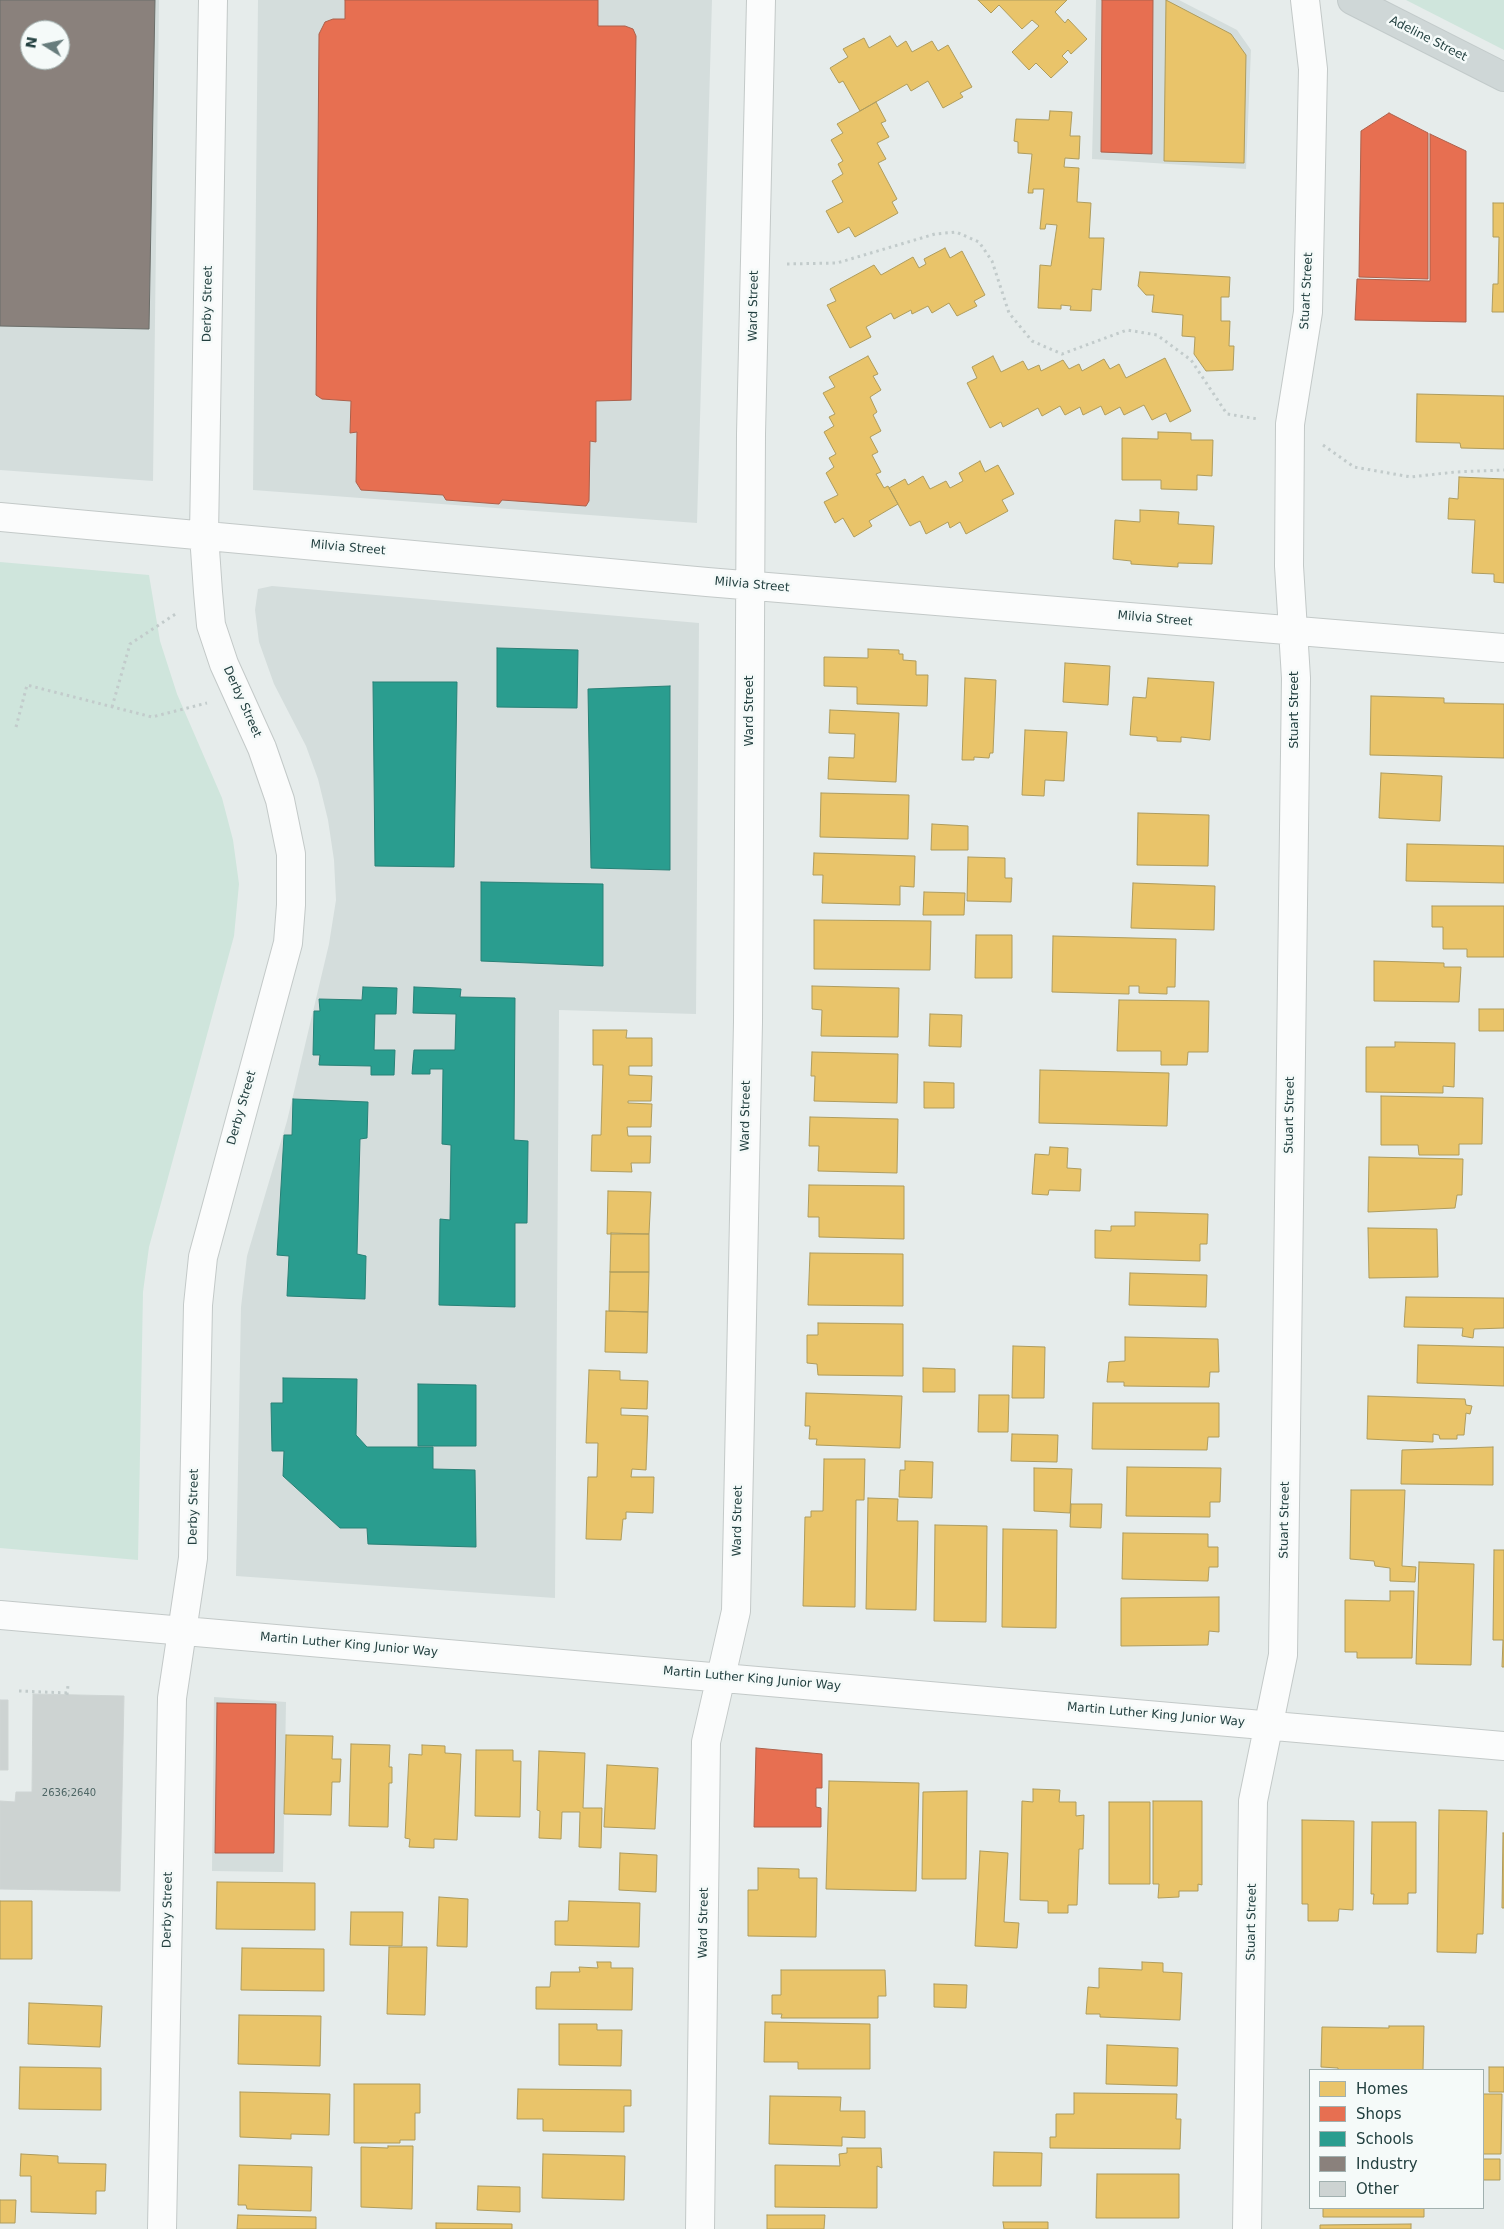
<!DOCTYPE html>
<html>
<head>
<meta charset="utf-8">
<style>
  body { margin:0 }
  #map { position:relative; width:1504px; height:2229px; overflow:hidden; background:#e6eceb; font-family:"DejaVu Sans",sans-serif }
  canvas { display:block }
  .legend { position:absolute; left:1309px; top:2069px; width:175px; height:140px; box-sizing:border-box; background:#f5faf9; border:1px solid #a1b0af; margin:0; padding:6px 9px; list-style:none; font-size:15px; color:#234040 }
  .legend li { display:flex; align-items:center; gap:10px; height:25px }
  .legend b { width:25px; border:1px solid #a1b0af }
  .north { position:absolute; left:20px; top:20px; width:50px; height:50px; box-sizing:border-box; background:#f5faf9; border:1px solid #a1b0af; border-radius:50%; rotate:280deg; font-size:14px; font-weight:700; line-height:20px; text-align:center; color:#234040 }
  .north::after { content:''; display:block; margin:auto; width:18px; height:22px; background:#677c7c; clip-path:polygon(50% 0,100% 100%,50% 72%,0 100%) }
</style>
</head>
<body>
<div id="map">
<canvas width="1504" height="2229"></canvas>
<ul class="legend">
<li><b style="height:14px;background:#e9c46a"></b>Homes</li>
<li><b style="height:14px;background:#e76f51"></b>Shops</li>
<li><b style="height:14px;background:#2a9d8f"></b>Schools</li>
<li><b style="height:14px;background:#8a817c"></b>Industry</li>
<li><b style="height:14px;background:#cdd3d2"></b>Other</li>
</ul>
<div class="north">N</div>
</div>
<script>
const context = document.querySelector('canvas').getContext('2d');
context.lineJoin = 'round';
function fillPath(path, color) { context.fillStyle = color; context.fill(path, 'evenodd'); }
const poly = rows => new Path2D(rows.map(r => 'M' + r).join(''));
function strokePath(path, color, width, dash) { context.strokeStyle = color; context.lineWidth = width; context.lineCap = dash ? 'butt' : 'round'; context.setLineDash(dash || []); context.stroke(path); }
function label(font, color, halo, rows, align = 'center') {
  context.font = font + ' "DejaVu Sans",sans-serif'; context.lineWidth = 5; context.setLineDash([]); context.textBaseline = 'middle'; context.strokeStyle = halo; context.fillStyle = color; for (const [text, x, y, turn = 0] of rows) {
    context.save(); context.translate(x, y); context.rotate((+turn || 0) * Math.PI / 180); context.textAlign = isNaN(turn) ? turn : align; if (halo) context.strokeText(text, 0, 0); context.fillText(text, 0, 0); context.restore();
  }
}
fillPath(poly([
  [0,0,159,0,153,481,0,470],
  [30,30,60,30,60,60,30,60],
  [258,0,712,0,697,523,253,490],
  [1096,0,1179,0,1237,30,1251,50,1246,169,1092,159],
  [272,586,699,623,696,1014,559,1010,555,1598,236,1576,241,1307,247,1256,287,1121,329,944,336,900,334,860,328,820,318,779,306,746,274,684,259,642,255,610,258,589],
  [214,1697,286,1702,283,1872,212,1871]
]), '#d4dddc');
fillPath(poly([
  [1406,0,1504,0,1504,50],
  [0,562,149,575,160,641,177,694,222,798,233,840,239,884,234,936,149,1247,143,1292,138,1560,0,1548]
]), '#cfe5dc');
const homes = poly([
  [978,0,1067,0,1055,12,1065,23,1068,19,1087,39,1071,54,1068,50,1062,56,1068,62,1051,78,1036,63,1029,70,1012,52,1039,26,1032,20,1022,29,999,5,991,13,978,0],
  [1166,0,1231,34,1246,55,1244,163,1164,161,1166,0],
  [890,36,897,47,906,41,912,52,932,41,938,51,948,45,972,87,960,93,963,97,943,108,928,81,911,91,907,84,860,111,843,81,839,83,830,68,848,57,843,49,864,38,869,48,890,36],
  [876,102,886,121,881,123,889,137,877,143,886,159,878,163,897,199,892,202,898,213,855,237,849,227,838,233,826,211,843,202,832,181,843,174,838,164,843,161,831,140,843,133,837,124,876,102],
  [1050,111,1072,112,1070,136,1080,136,1079,159,1065,158,1064,167,1079,168,1077,202,1091,203,1089,238,1104,238,1101,290,1092,289,1091,311,1070,310,1071,306,1061,305,1061,309,1038,308,1040,265,1051,266,1057,225,1046,224,1045,229,1040,229,1044,189,1033,189,1033,193,1028,193,1032,154,1018,153,1018,142,1014,141,1016,119,1049,120,1050,111],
  [1493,203,1504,203,1504,312,1492,312,1493,284,1498,284,1499,237,1493,237,1493,203],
  [945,248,950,258,962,251,985,295,974,301,977,306,957,316,949,303,932,313,928,306,912,314,911,310,894,319,891,313,866,327,871,337,850,348,827,305,836,301,830,289,874,265,881,275,913,257,919,268,926,264,924,259,945,248],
  [1140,272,1230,277,1229,297,1221,297,1221,321,1230,321,1229,346,1234,346,1233,370,1206,371,1194,354,1195,337,1182,336,1183,315,1152,312,1154,295,1146,295,1138,286,1140,272],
  [868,356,878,374,873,376,881,390,870,397,877,412,873,415,881,431,870,437,878,452,872,455,881,472,876,474,884,488,888,486,898,504,869,521,872,526,854,537,843,518,835,523,824,502,838,495,826,473,834,467,829,458,836,454,824,432,834,426,829,417,835,414,823,393,835,387,829,377,868,356],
  [993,356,1001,372,1023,361,1028,370,1039,365,1041,371,1063,360,1069,369,1079,364,1082,371,1104,359,1110,369,1119,364,1126,378,1165,358,1191,411,1170,422,1166,413,1152,420,1144,405,1124,415,1120,407,1105,415,1101,406,1083,415,1080,407,1065,415,1060,406,1042,416,1038,408,1003,427,1001,422,990,428,967,383,977,378,972,367,993,356],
  [1417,394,1504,396,1504,449,1461,448,1460,443,1416,442,1417,394],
  [1158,432,1191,433,1191,440,1213,440,1212,476,1197,475,1197,490,1161,489,1161,480,1122,480,1122,438,1158,439,1158,432],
  [980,461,985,472,998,465,1014,494,1002,500,1008,511,966,534,960,522,950,528,948,522,926,534,920,521,910,526,889,488,905,479,908,485,923,476,930,489,946,481,950,488,963,481,959,473,980,461],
  [1459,477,1504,479,1504,583,1494,582,1494,574,1472,573,1475,520,1448,519,1449,498,1458,499,1459,477],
  [1140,510,1179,512,1178,524,1214,526,1212,564,1178,563,1178,567,1131,564,1131,561,1113,559,1115,520,1140,522,1140,510],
  [868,649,899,650,899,654,903,654,903,660,916,661,916,675,928,675,927,706,857,704,857,687,824,686,824,657,868,658,868,649],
  [1065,663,1110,666,1108,705,1063,702,1065,663],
  [965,678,996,680,993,753,990,753,989,758,974,757,974,760,962,760,965,678],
  [1148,678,1214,682,1210,740,1181,737,1181,742,1157,741,1157,737,1130,735,1133,697,1146,698,1148,678],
  [1371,696,1444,698,1444,703,1504,704,1504,758,1370,755,1371,696],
  [830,710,899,713,896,782,828,779,829,757,854,758,855,734,829,733,830,710],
  [1025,730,1067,732,1064,781,1045,780,1044,796,1022,795,1025,730],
  [1381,773,1442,776,1440,821,1379,818,1381,773],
  [821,793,909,795,908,839,820,837,821,793],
  [1138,813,1209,815,1208,866,1137,865,1138,813],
  [932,824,968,826,968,850,931,850,932,824],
  [1407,844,1504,846,1504,883,1406,881,1407,844],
  [814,853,915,856,914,887,900,886,900,905,822,903,823,875,813,875,814,853],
  [968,857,1005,858,1005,878,1012,878,1011,902,967,901,968,857],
  [1133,883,1215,886,1214,930,1131,928,1133,883],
  [924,892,965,893,964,915,923,915,924,892],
  [1432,906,1504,906,1504,957,1467,957,1467,949,1443,949,1443,927,1432,927,1432,906],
  [814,920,931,921,930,970,814,969,814,920],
  [976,935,1012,935,1012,978,975,978,976,935],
  [1053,936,1176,939,1175,987,1167,987,1167,994,1139,993,1139,986,1129,986,1129,994,1052,992,1053,936],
  [1374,961,1444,963,1444,967,1461,967,1459,1002,1374,1001,1374,961],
  [812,986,899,988,898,1037,821,1036,822,1010,812,1009,812,986],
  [1119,1000,1209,1001,1208,1052,1188,1052,1187,1065,1161,1065,1161,1051,1117,1051,1119,1000],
  [1479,1009,1504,1009,1504,1031,1479,1031,1479,1009],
  [930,1014,962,1015,961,1047,929,1046,930,1014],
  [593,1030,627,1030,626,1038,652,1038,652,1066,629,1066,629,1075,652,1076,651,1101,628,1101,628,1103,652,1104,651,1127,627,1127,628,1136,651,1136,650,1163,631,1163,632,1172,591,1171,592,1135,601,1135,603,1065,593,1065,593,1030],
  [1395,1042,1455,1043,1454,1087,1443,1086,1443,1093,1366,1092,1366,1047,1395,1047,1395,1042],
  [812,1052,898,1054,897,1103,814,1101,815,1076,811,1076,812,1052],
  [1040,1070,1169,1073,1167,1126,1039,1123,1040,1070],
  [924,1082,954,1083,954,1108,924,1108,924,1082],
  [1381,1096,1483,1098,1482,1144,1459,1144,1459,1155,1419,1155,1418,1145,1381,1145,1381,1096],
  [810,1117,898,1119,897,1173,818,1171,819,1146,809,1146,810,1117],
  [1050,1147,1068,1148,1067,1168,1081,1169,1080,1191,1049,1190,1048,1195,1032,1194,1035,1154,1049,1155,1050,1147],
  [1369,1157,1463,1159,1462,1195,1457,1195,1455,1208,1368,1212,1369,1157],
  [809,1185,904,1186,904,1239,819,1237,819,1217,808,1217,809,1185],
  [608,1191,651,1192,649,1234,607,1234,608,1191],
  [1135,1212,1208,1214,1207,1244,1200,1244,1200,1261,1095,1258,1095,1230,1111,1231,1111,1226,1135,1226,1135,1212],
  [1368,1228,1437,1229,1438,1277,1369,1278,1368,1228],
  [611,1233,649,1234,649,1272,610,1272,611,1233],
  [810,1253,903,1254,903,1306,808,1305,810,1253],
  [610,1272,649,1272,648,1312,609,1311,610,1272],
  [1130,1273,1207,1275,1206,1307,1129,1305,1130,1273],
  [1406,1297,1504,1298,1504,1328,1474,1329,1473,1338,1462,1336,1463,1328,1404,1327,1406,1297],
  [606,1311,648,1312,647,1353,605,1352,606,1311],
  [818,1323,903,1324,903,1376,818,1375,817,1364,807,1363,807,1335,818,1335,818,1323],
  [1125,1337,1218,1339,1219,1372,1210,1372,1209,1387,1124,1386,1124,1382,1107,1382,1109,1362,1125,1361,1125,1337],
  [1418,1345,1504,1347,1504,1386,1417,1383,1418,1345],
  [1013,1346,1045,1347,1044,1398,1012,1398,1013,1346],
  [923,1368,955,1369,955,1392,923,1392,923,1368],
  [589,1370,620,1371,620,1380,648,1381,647,1409,621,1408,621,1415,648,1416,646,1470,632,1469,631,1477,654,1477,653,1513,626,1512,626,1519,623,1519,621,1540,586,1539,588,1477,597,1477,598,1443,586,1443,589,1370],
  [806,1393,902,1396,900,1448,816,1445,817,1439,809,1439,810,1426,805,1426,806,1393],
  [979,1395,1009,1395,1008,1432,978,1432,979,1395],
  [1368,1396,1465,1399,1466,1405,1472,1406,1470,1414,1466,1413,1464,1435,1457,1435,1457,1439,1440,1439,1439,1435,1433,1434,1433,1442,1367,1439,1368,1396],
  [1093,1403,1219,1403,1219,1437,1208,1437,1207,1450,1092,1449,1093,1403],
  [1012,1434,1058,1435,1057,1462,1011,1461,1012,1434],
  [1493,1447,1493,1485,1401,1484,1402,1450,1493,1447],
  [824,1459,865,1459,864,1500,856,1500,855,1607,803,1606,805,1517,811,1517,811,1511,823,1511,824,1459],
  [905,1461,933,1462,932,1498,899,1497,900,1470,905,1470,905,1461],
  [1127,1467,1221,1468,1220,1502,1210,1502,1210,1517,1126,1516,1127,1467],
  [1034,1468,1072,1469,1070,1513,1034,1511,1034,1468],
  [1351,1490,1405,1490,1402,1566,1416,1567,1415,1582,1390,1581,1390,1568,1375,1566,1374,1561,1350,1559,1351,1490],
  [868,1498,898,1499,897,1521,918,1521,916,1610,866,1609,868,1498],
  [1071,1504,1102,1504,1101,1528,1070,1527,1071,1504],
  [935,1525,987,1526,986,1622,934,1621,935,1525],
  [1003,1529,1057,1530,1056,1628,1002,1627,1003,1529],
  [1123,1533,1208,1534,1208,1547,1218,1547,1218,1567,1209,1567,1208,1581,1122,1579,1123,1533],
  [1494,1550,1504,1550,1504,1667,1502,1667,1503,1640,1493,1640,1494,1550],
  [1419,1562,1474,1564,1471,1665,1416,1664,1419,1562],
  [1390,1591,1414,1591,1412,1658,1357,1658,1357,1652,1345,1652,1345,1600,1390,1601,1390,1591],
  [1219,1597,1219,1632,1209,1631,1208,1645,1121,1646,1121,1598,1219,1597],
  [286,1735,333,1736,332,1759,341,1759,340,1782,332,1782,331,1815,284,1814,286,1735],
  [351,1744,390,1745,389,1767,392,1767,392,1783,389,1783,388,1827,349,1826,351,1744],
  [422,1745,445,1746,445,1753,461,1754,457,1840,434,1839,434,1848,409,1847,410,1839,405,1838,409,1754,422,1755,422,1745],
  [476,1750,513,1750,513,1761,521,1761,520,1817,475,1816,476,1750],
  [539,1751,585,1753,583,1808,602,1808,601,1848,579,1847,580,1812,562,1812,561,1839,539,1838,540,1811,537,1810,539,1751],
  [607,1765,658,1768,655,1829,604,1827,607,1765],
  [829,1781,919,1783,916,1891,826,1889,829,1781],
  [1033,1789,1060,1790,1059,1802,1076,1802,1076,1816,1084,1815,1083,1849,1079,1849,1077,1905,1068,1905,1068,1913,1048,1913,1048,1901,1020,1900,1022,1801,1033,1802,1033,1789],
  [967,1791,966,1879,922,1879,923,1792,967,1791],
  [1153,1801,1202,1801,1202,1885,1198,1884,1198,1891,1179,1891,1179,1897,1158,1898,1159,1884,1153,1884,1153,1801],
  [1109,1802,1150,1802,1150,1884,1109,1884,1109,1802],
  [1439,1810,1487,1811,1483,1934,1477,1934,1476,1953,1437,1952,1439,1810],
  [1302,1820,1354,1821,1353,1910,1339,1909,1338,1921,1308,1921,1308,1904,1302,1904,1302,1820],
  [1372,1822,1416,1822,1416,1893,1408,1893,1408,1904,1373,1904,1374,1894,1371,1894,1372,1822],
  [1503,1833,1504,1833,1504,1908,1502,1908,1503,1833],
  [980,1851,1008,1853,1004,1922,1019,1923,1017,1948,975,1946,980,1851],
  [620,1853,657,1855,656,1892,619,1890,620,1853],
  [758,1868,799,1869,799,1878,817,1878,816,1937,748,1936,748,1890,758,1890,758,1868],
  [217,1882,315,1883,315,1930,216,1929,217,1882],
  [439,1897,468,1899,467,1947,437,1946,439,1897],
  [0,1901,32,1901,32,1959,0,1959,0,1901],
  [569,1901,640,1903,639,1947,555,1945,555,1921,568,1921,569,1901],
  [351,1912,403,1912,402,1946,350,1945,351,1912],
  [389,1947,427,1947,425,2015,387,2014,389,1947],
  [242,1948,324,1949,324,1991,241,1990,242,1948],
  [597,1962,611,1962,611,1968,633,1968,632,2010,536,2009,536,1987,550,1987,551,1972,580,1972,579,1967,598,1968,597,1962],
  [1142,1962,1163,1963,1163,1972,1182,1973,1180,2020,1100,2017,1100,2014,1086,2014,1088,1987,1099,1988,1099,1968,1142,1970,1142,1962],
  [781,1970,885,1970,886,1996,878,1996,878,2018,781,2018,782,2014,772,2014,772,1995,781,1995,781,1970],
  [934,1984,967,1985,966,2008,934,2007,934,1984],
  [29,2003,102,2006,100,2047,28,2044,29,2003],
  [239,2015,321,2016,320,2066,238,2064,239,2015],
  [765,2022,870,2024,870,2069,798,2069,798,2062,764,2062,765,2022],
  [559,2024,597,2024,597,2030,622,2030,621,2066,559,2065,559,2024],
  [1389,2026,1424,2026,1423,2070,1338,2070,1338,2068,1321,2067,1322,2027,1389,2028,1389,2026],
  [1107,2045,1178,2048,1177,2086,1106,2084,1107,2045],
  [20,2067,101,2068,101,2110,19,2109,20,2067],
  [1489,2067,1504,2067,1504,2092,1489,2092,1489,2067],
  [354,2084,420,2084,420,2113,415,2113,415,2140,400,2140,400,2143,354,2143,354,2084],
  [518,2089,631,2090,631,2106,624,2106,624,2132,543,2131,543,2119,517,2119,518,2089],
  [240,2092,330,2094,329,2135,291,2134,291,2139,240,2137,240,2092],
  [1074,2093,1177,2094,1176,2119,1181,2119,1180,2149,1050,2148,1050,2137,1056,2137,1056,2114,1074,2114,1074,2093],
  [1483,2094,1502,2094,1501,2154,1483,2154,1483,2094],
  [770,2096,841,2097,840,2111,865,2111,865,2138,842,2137,842,2146,769,2144,770,2096],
  [388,2146,413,2146,412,2209,361,2207,361,2147,388,2148,388,2146],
  [847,2148,881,2148,882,2168,877,2166,877,2208,775,2207,775,2165,840,2166,839,2154,847,2153,847,2148],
  [994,2152,1042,2153,1041,2186,993,2186,994,2152],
  [21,2154,58,2156,58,2163,106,2164,105,2191,96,2191,96,2214,31,2212,31,2176,20,2176,21,2154],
  [543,2154,625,2156,624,2200,542,2198,543,2154],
  [1483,2159,1500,2159,1500,2180,1483,2180,1483,2159],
  [239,2165,312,2167,311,2211,247,2209,246,2205,238,2205,239,2165],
  [1097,2174,1179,2174,1179,2218,1096,2218,1097,2174],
  [478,2186,520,2187,520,2212,477,2210,478,2186],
  [0,2200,16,2200,15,2223,0,2223,0,2200],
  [1323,2208,1424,2208,1424,2217,1323,2217,1323,2208],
  [238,2215,316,2217,316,2229,237,2229,238,2215],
  [767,2215,825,2215,824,2229,767,2229,767,2215],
  [1003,2222,1048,2222,1048,2229,1004,2229,1003,2222],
  [436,2223,512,2224,512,2229,436,2229,436,2223],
  [1411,2224,1411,2229,1320,2229,1320,2225,1411,2224]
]);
fillPath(homes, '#e9c46a');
strokePath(homes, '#ae9c5d', 1);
const shops = poly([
  [345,0,598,0,598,26,625,26,633,29,636,36,631,400,596,401,596,442,590,441,589,501,586,506,502,500,499,504,446,500,443,495,361,490,356,482,357,432,350,433,351,401,322,399,316,395,319,34,325,22,333,19,345,19,345,0],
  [1102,0,1153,0,1152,154,1101,152,1102,0],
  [1389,113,1428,133,1428,279,1359,277,1361,131,1389,113],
  [1430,134,1466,151,1466,322,1355,320,1357,279,1430,281,1430,134],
  [217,1703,276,1704,274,1853,215,1853,217,1703],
  [756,1748,822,1754,822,1788,816,1788,816,1807,821,1808,821,1827,754,1827,756,1748]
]);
fillPath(shops, '#e76f51');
strokePath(shops, '#ac614c', 1);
const schools = poly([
  [497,648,578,650,577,708,497,707,497,648],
  [373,682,457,682,454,867,375,866,373,682],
  [670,686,670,870,591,868,588,689,670,686],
  [481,882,603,884,603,966,481,961,481,882],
  [363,987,397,988,396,1014,375,1014,374,1050,395,1050,394,1075,371,1075,371,1066,319,1065,320,1055,313,1055,314,1011,320,1011,319,999,362,1000,363,987],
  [414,987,461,989,460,997,515,998,514,1140,528,1141,527,1223,515,1223,515,1307,439,1305,440,1219,450,1220,451,1145,442,1144,443,1069,430,1069,430,1074,412,1074,414,1050,455,1050,456,1014,413,1013,414,987],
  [293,1099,368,1102,367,1138,360,1139,357,1254,366,1256,365,1299,287,1296,289,1256,277,1255,284,1135,292,1135,293,1099],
  [283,1378,357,1379,356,1435,367,1447,433,1447,433,1469,475,1470,476,1547,368,1544,367,1528,340,1528,283,1476,284,1451,272,1451,271,1403,283,1403,283,1378],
  [418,1384,476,1385,476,1446,418,1446,418,1384]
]);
fillPath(schools, '#2a9d8f');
strokePath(schools, '#288177', 1);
const industry = poly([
  [0,0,155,0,149,329,0,326,0,0],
  [30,30,60,30,60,60,30,60,30,30]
]);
fillPath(industry, '#8a817c');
strokePath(industry, '#6b6e6a', 1);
const building = poly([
  [33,1694,124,1696,120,1891,0,1889,0,1801,15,1802,16,1792,32,1792,33,1694],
  [0,1700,8,1700,8,1770,0,1770,0,1700]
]);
fillPath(building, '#cdd3d2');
strokePath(building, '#cfd5d4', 1);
const minor = poly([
  [0,517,707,582,1504,648],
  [0,1615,1504,1746],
  [162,2229,172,1698,193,1558,198,1305,203,1257,288,943,291,905,291,854,280,800,262,748,224,664,211,625,208,592,204,535,213,0],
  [700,2229,706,1742,736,1611,748,1022,751,434,761,0],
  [1247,2229,1253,1801,1283,1655,1296,678,1289,566,1290,424,1308,312,1313,69,1305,0]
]);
const major = poly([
  [1352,0,1504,77]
]);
strokePath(minor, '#c3c9c8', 30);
strokePath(major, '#c2caca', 30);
strokePath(poly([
  [787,264,837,263,935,234,956,232,979,242,992,261,1009,313,1032,341,1062,354,1127,330,1157,335,1191,360,1227,414,1258,419],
  [1323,445,1354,467,1411,477,1455,472,1504,470],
  [112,707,130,644,177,613],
  [16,727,27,685,152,717,207,703],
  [19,1691,68,1693],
  [67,1695,68,1685]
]), '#c2cbcb', 3, [2.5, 4]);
strokePath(minor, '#fbfcfc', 28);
strokePath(major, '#cfd7d7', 28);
label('10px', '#4e6665', null, [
  ["2636;2640",69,1793]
]);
label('12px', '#234040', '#f5faf9', [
  ["Adeline Street",1428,39,27],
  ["Stuart Street",1307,291,-87],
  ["Derby Street",208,304,-89],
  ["Ward Street",754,306,-89],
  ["Milvia Street",348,548,5],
  ["Milvia Street",752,585,5],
  ["Milvia Street",1155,619,5],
  ["Derby Street",242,702,66],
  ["Stuart Street",1295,710,-90],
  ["Ward Street",750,711,-90],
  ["Derby Street",242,1108,-74],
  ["Stuart Street",1290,1115,-89],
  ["Ward Street",746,1116,-89],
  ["Derby Street",194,1507,-89],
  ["Stuart Street",1285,1520,-89],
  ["Ward Street",738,1521,-89],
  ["Martin Luther King Junior Way",349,1645,5],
  ["Martin Luther King Junior Way",752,1679,5],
  ["Martin Luther King Junior Way",1156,1715,5],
  ["Derby Street",168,1910,-89],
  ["Stuart Street",1252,1922,-89],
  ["Ward Street",704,1923,-89]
]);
</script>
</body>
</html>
